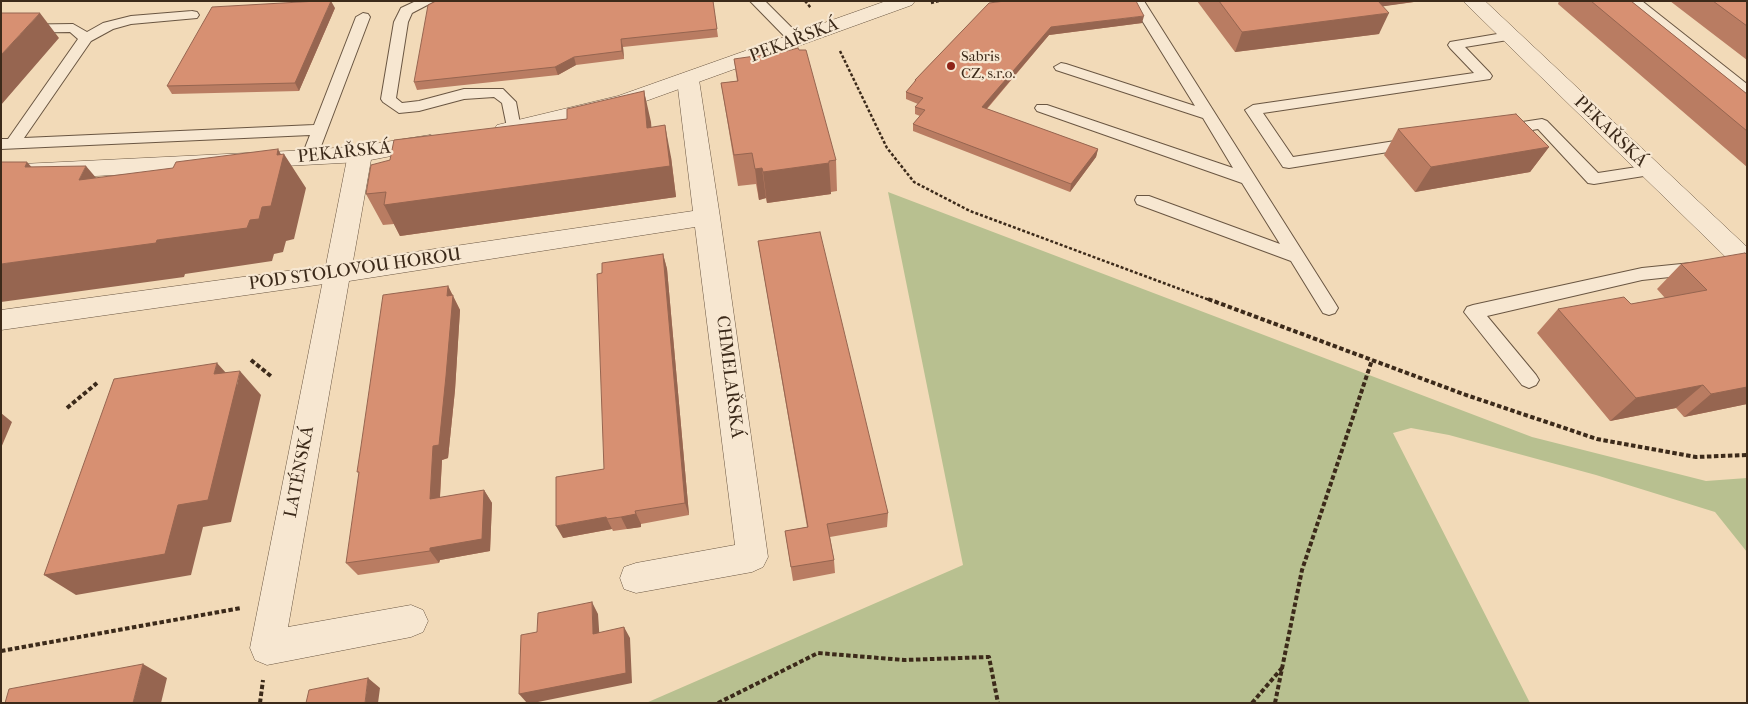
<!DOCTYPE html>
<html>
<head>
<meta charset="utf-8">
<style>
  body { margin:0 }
  #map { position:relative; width:1748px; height:704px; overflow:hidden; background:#f2dab8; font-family:"IM FELL French Canon",serif }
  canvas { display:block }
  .frame { position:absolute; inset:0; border:2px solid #3c2a1a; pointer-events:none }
</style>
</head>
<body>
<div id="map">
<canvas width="1748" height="704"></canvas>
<div class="frame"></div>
</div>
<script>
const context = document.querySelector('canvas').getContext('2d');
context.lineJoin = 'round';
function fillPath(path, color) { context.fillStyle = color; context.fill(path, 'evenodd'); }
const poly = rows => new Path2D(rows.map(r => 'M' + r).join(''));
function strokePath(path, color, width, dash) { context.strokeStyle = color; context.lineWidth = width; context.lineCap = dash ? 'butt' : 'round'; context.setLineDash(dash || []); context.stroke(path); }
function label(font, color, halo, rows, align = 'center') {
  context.font = font + ' "IM FELL French Canon",serif'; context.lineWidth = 4.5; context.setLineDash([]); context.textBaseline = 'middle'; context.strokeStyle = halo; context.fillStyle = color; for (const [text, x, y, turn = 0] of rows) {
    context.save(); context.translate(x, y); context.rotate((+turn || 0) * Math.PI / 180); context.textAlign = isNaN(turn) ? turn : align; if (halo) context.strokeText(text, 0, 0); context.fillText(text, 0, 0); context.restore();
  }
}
fillPath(poly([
  [888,192,1532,437,1706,481,1747,478,1747,552,1715,512,1596,475,1449,435,1411,428,1393,433,1530,703,646,703,963,565]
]), '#b8c090');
const service = poly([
  [416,1,435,1,412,13,408,22,396,98,402,103,419,101,464,89,503,89,516,102,521,129,518,132,508,132,502,103,494,97,464,99,419,111,399,113,383,102,381,99,394,22,401,8,416,1],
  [750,1,765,1,802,38,804,41,802,44,792,44,750,1],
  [1130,1,1144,1,1335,303,1338,308,1335,313,1329,315,1323,313,1291,261,1137,204,1135,200,1137,196,1149,196,1280,244,1242,183,1037,111,1035,108,1037,105,1047,105,1233,168,1203,118,1056,70,1054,67,1061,63,1066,64,1195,106,1130,1],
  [1626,1,1642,1,1747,84,1747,97,1742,95,1626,1],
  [192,11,197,12,199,15,197,18,131,24,113,29,91,41,24,138,314,125,356,17,363,13,368,14,370,17,315,162,309,163,303,162,301,158,310,135,1,149,1,139,8,139,78,39,70,32,1,33,1,25,73,24,87,32,103,23,131,16,192,11],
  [1509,32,1516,36,1514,39,1465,47,1490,73,1492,76,1490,79,1263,113,1293,157,1414,138,1419,139,1422,143,1419,147,1289,168,1283,167,1245,110,1253,105,1474,73,1450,48,1448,45,1450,42,1509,32],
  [1542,119,1547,121,1598,173,1650,165,1656,166,1658,170,1656,174,1650,175,1594,184,1588,183,1538,129,1503,135,1495,130,1503,125,1542,119],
  [1701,262,1707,263,1710,268,1707,273,1642,280,1487,316,1536,375,1539,380,1536,385,1529,388,1522,385,1464,312,1467,307,1473,305,1642,268,1701,262]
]);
const pedestrian = poly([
  [338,264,347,266,351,273,347,280,338,282,1,330,1,310,338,264]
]);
const minor = poly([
  [1463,1,1485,1,1747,247,1747,271,1738,269,1463,1],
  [688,73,696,75,699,80,720,217,768,557,763,567,752,572,636,593,624,589,620,578,624,567,636,563,735,545,695,227,349,281,288,627,411,605,423,610,428,621,423,632,411,637,267,665,255,660,250,648,348,154,352,149,360,146,368,149,372,154,353,261,693,211,677,80,680,75,688,73]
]);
const tertiary = poly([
  [886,1,915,1,912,5,632,106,505,137,497,135,494,130,497,125,618,96,886,1],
  [430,135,438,137,441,142,438,147,360,162,1,181,1,165,309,150,360,146,430,135]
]);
strokePath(service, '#6a5642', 2);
strokePath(pedestrian, '#6a5642', 1);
strokePath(minor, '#6a5642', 1);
strokePath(tertiary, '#6a5642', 1);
strokePath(poly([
  [805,1,811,8],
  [931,3,939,1],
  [840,51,887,148,914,182,970,211,1212,301]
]), '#3c2a1a', 2.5, [3, 2]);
strokePath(poly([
  [1208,299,1466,395,1597,439,1696,457,1747,455],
  [251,360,272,377],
  [67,408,97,383],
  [1,651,241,608],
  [260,703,263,680],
  [718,703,818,653,904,660,989,657,998,703],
  [1252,703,1282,668],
  [1275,703,1302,570,1372,360]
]), '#3c2a1a', 4, [4.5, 2.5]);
fillPath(service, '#f7e7d1');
fillPath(pedestrian, '#f7e7d1');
fillPath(minor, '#f7e7d1');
fillPath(tertiary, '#f7e7d1');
fillPath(poly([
  [713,1,718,37,623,47,624,59,576,65,558,75,417,90,414,82],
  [1197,1,1421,1,1383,6,1379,34,1235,52],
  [1559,1,1631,1,1747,94,1747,167,1558,4],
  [1670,1,1747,1,1747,60],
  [989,3,1142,23,1049,35,987,109,1098,149,1096,157,1070,192,913,131,913,124,920,116,915,114,915,107,918,104,906,99,906,92,914,83,915,80],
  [335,8,299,91,172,94,167,86],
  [734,59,836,160,837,191,831,192,831,194,767,203,766,198,759,200,756,184,738,186,721,83,737,81],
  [644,91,651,128,671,157,676,197,400,236,394,224,383,225,366,194,390,160,567,119],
  [1398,129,1549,147,1530,172,1415,192,1384,155],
  [758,241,888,513,887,527,830,537,834,560,835,573,793,581,785,531,807,527],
  [663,254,667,269,689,515,641,524,641,527,613,531,612,529,563,538,604,469,602,273],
  [1747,255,1747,404,1684,417,1676,408,1610,421,1537,333,1558,309,1631,304,1665,298,1657,289,1681,264],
  [448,286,460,310,455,390,448,458,442,460,440,498,484,490,492,503,490,551,440,560,439,563,358,575,346,563]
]), '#b97c62');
fillPath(poly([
  [331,1,335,8,299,91,295,83],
  [1361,1,1421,1,1357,10],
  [40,13,59,38,1,105,1,55],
  [1389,13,1379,34,1235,52,1242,32],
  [1144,16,1142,23,1049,35,981,115,982,107,1051,27],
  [621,39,623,47,624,59,622,51],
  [574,57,576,65,558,75,555,67],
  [644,91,651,122,654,159,647,128],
  [665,125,671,157,676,197,400,236,384,205],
  [1549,147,1530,172,1415,192,1431,167],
  [278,149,283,158,284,154,306,188,294,239,286,241,283,252,274,254,272,261,185,274,184,277,1,302,1,264,157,240,250,220,262,207],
  [1098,149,1096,157,1070,192,1071,184],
  [27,162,58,196,25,167],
  [829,163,831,194,767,203,763,172],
  [86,166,115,200,79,180],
  [762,168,766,198,759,200,755,169],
  [663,254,667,269,689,515,685,503],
  [448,286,460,310,455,390,448,458,442,460,439,512,430,499,433,446],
  [217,363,237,385,240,371,261,395,231,522,203,527,191,575,76,595,44,575,214,374],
  [1703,385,1676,408,1610,421,1636,398],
  [1747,387,1747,404,1684,417,1711,394],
  [1,413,12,422,1,448],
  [484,490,492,503,490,551,440,560,439,563,430,551,430,548],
  [635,511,641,524,641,527,627,529,621,517],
  [606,517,612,529,563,538,556,526],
  [592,602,598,614,600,644,593,634],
  [624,627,630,638,632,683,533,703,527,703,519,694],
  [143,664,167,678,161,703,133,703],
  [368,678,380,688,378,703,365,703]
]), '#966550');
const building = poly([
  [318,1,331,1,295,83,167,86,212,7,318,1],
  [436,1,713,1,717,29,621,39,622,51,574,57,555,67,414,82,428,5,436,1],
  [1005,1,1136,1,1144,16,1051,27,982,107,1098,149,1071,184,913,124,925,110,915,107,923,98,906,92,916,80,915,80,989,3,1005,1],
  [1219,1,1378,1,1389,13,1242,32,1219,1],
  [1591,1,1631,1,1747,94,1747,131,1591,1],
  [1713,1,1747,1,1747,26,1713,1],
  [1,13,40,13,1,55,1,13],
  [798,48,799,50,806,50,836,160,829,161,829,163,763,172,762,168,755,169,752,153,734,155,721,83,738,81,734,59,783,52,798,48],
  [644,91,647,128,665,125,670,166,384,205,386,192,366,194,371,165,390,160,394,140,567,119,567,109,644,91],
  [1516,114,1549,147,1431,167,1398,129,1516,114],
  [278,149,277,155,284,154,271,206,262,207,259,219,250,220,247,228,157,240,156,243,1,264,1,162,27,162,25,167,86,166,79,180,173,168,176,162,278,149],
  [820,232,888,513,827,524,834,560,791,567,785,531,808,527,758,241,820,232],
  [1745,253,1747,255,1747,387,1711,394,1703,385,1636,398,1558,309,1624,297,1631,304,1707,290,1681,264,1745,253],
  [663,254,685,503,635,511,636,514,621,517,607,519,606,517,556,526,556,477,604,469,597,274,602,273,602,263,663,254],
  [448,286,447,296,453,295,446,376,439,445,433,446,430,499,484,490,482,539,430,548,430,551,346,563,359,472,357,472,361,446,383,295,448,286],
  [217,363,214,374,240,371,208,500,178,505,165,554,44,575,114,379,217,363],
  [592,602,593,634,624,627,626,673,519,694,521,635,537,632,538,613,592,602],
  [143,664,133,703,5,703,9,689,143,664],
  [368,678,365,703,306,703,309,690,368,678]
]);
fillPath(building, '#d79072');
strokePath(building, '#966550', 1);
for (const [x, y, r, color] of [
  [951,66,5,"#8f2418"]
]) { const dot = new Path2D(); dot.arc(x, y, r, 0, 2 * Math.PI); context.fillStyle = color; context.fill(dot); strokePath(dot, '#f7e7d1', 2); }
label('15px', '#3c2a1a', '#f7e7d1', [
  ["Sabris",961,57],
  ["CZ, s.r.o.",961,74]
], 'left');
label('18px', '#3c2a1a', '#f7e7d1', [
  ["PEKAŘSKÁ",794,41,-21],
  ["PEKAŘSKÁ",1610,132,44],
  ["PEKAŘSKÁ",344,153,-6],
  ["POD STOLOVOU HOROU",355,270,-8],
  ["CHMELAŘSKÁ",729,377,83],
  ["LATÉNSKÁ",300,472,-79]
]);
</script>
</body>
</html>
